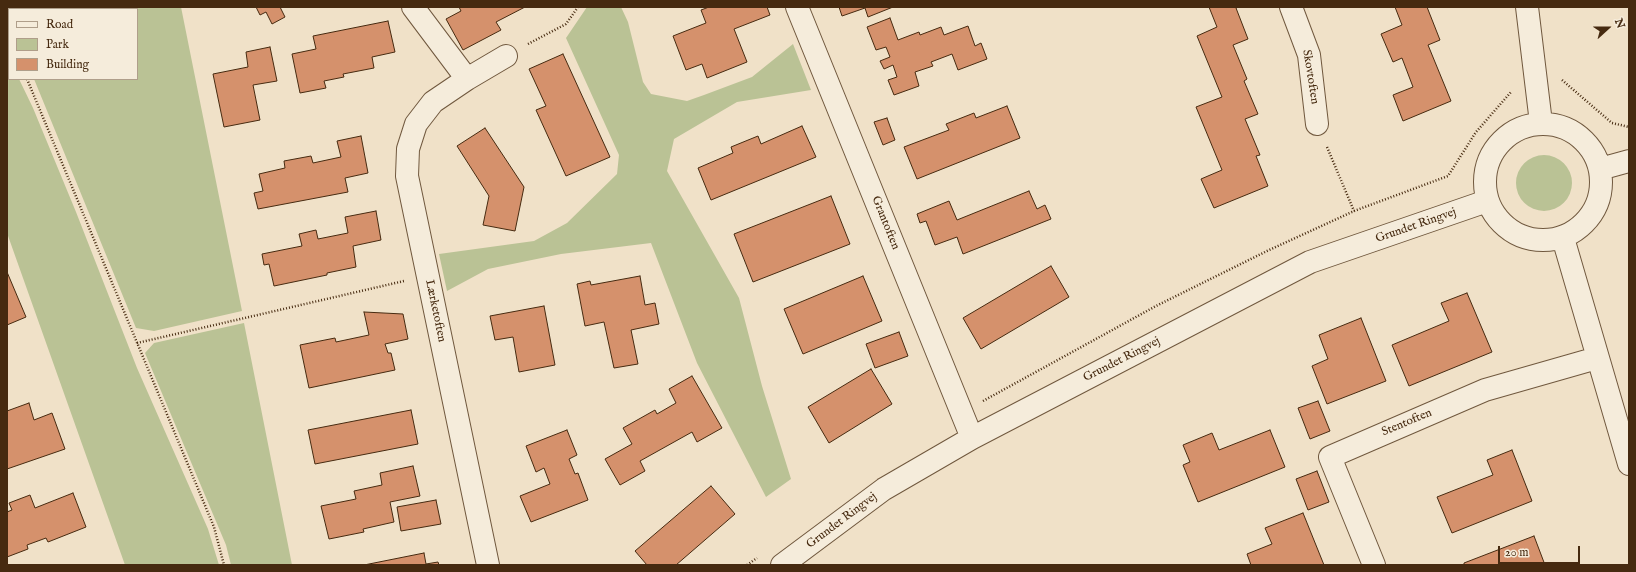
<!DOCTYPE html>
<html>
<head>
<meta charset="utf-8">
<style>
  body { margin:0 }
  #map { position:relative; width:1636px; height:572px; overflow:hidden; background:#f0e1c8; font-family:"IM FELL English",serif }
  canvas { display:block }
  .frame { position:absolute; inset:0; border:8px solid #462a10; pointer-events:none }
  .legend { position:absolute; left:8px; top:8px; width:130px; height:72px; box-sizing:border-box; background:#f5ecdb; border:1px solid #af9e8a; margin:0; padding:5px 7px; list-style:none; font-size:12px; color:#462a10 }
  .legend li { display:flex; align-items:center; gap:8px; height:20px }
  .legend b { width:20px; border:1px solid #af9e8a }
  .north { position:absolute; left:1588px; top:8px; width:40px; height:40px; -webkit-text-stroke:3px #f5ecdb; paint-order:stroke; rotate:69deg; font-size:11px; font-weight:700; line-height:16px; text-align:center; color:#462a10 }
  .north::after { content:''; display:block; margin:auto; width:14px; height:18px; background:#462a10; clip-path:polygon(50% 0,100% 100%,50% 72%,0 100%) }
  .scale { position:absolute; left:1498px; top:546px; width:82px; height:18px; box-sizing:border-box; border:2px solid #462a10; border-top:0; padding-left:5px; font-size:12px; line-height:14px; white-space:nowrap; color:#462a10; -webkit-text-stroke:3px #f5ecdb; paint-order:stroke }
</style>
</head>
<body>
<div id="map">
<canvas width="1636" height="572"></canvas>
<div class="frame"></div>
<ul class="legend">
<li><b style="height:5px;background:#f5ecdb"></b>Road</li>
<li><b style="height:11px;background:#bac295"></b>Park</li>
<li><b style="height:11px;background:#d5916c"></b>Building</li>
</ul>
<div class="north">N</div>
<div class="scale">20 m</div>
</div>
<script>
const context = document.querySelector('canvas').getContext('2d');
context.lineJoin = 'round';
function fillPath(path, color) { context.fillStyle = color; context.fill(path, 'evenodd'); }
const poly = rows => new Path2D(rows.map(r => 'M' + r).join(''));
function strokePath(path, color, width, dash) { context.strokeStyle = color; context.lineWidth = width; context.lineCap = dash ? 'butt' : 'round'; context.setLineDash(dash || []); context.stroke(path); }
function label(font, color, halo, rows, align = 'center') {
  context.font = font + ' "IM FELL English",serif'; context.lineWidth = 3; context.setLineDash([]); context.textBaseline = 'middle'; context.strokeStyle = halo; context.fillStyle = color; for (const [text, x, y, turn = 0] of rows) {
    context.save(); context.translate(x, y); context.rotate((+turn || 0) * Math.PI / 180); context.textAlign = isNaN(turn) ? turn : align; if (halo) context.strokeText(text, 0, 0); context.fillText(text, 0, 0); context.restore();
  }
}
fillPath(poly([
  [7,7,181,7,242,311,154,331,136,328,34,79,137,79,137,9,9,9,9,41,7,39],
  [587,7,621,7,628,22,643,82,651,94,687,101,704,95,752,77,793,44,811,90,737,102,674,139,667,171,739,298,762,386,791,479,766,497,697,363,651,243,561,254,488,269,447,291,439,254,534,241,567,223,617,174,619,155,566,38],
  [7,61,9,64,9,79,19,79,33,108,76,212,137,368,208,529,219,565,125,565,7,233],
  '1516 183a28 28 0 1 1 56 0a28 28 0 1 1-56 0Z',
  [244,323,292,565,231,565,226,545,145,353,154,343]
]), '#bac295');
const building = poly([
  [256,7,280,7,285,17,272,24,266,12,260,15,256,7],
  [459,7,525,7,496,22,501,30,463,50,446,19,461,11,459,7],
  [709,7,767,7,770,15,734,29,747,62,707,78,702,64,686,70,673,36,706,23,701,10,709,7],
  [839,7,893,7,868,17,865,8,842,16,839,7],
  [1209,7,1239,7,1236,8,1248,39,1233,45,1247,79,1244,81,1258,114,1245,119,1260,155,1256,156,1268,186,1214,208,1201,179,1222,170,1196,107,1222,97,1197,36,1217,27,1209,7],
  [1395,7,1427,7,1440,40,1428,45,1451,101,1403,121,1393,95,1413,87,1402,58,1393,62,1381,34,1402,25,1395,7],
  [890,18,898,40,919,32,920,35,941,27,944,35,968,26,975,46,981,43,987,59,958,70,952,54,931,62,933,66,915,72,919,86,894,95,888,80,897,77,893,65,884,69,880,61,890,57,886,47,876,50,867,27,890,18],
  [388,21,395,52,372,57,374,68,343,74,344,77,324,81,326,88,300,93,292,54,316,49,313,36,388,21],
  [270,47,277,81,253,85,260,120,224,127,213,74,248,67,246,52,270,47],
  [563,54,610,157,566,176,536,110,546,106,529,69,563,54],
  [1007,106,1020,138,917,179,904,147,949,130,946,124,974,113,976,118,1007,106],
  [887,118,895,140,883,145,874,122,887,118],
  [802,126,816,157,711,200,698,168,733,153,731,147,758,136,761,144,802,126],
  [485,128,524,187,515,231,483,225,489,196,457,146,485,128],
  [361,136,368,173,345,178,348,192,258,209,254,193,263,191,259,174,285,168,284,161,311,156,313,163,341,157,337,141,361,136],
  [1029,191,1037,209,1045,205,1051,219,963,254,957,237,935,245,926,221,920,223,917,214,949,201,957,220,1029,191],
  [831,196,850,244,753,282,734,234,831,196],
  [376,211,381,240,353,246,356,267,327,273,327,275,274,286,269,264,264,265,262,254,302,246,299,234,316,230,318,239,348,233,345,217,376,211],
  [1051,266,1069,297,981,349,963,318,1051,266],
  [7,272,26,317,7,325,7,272],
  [640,276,645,305,655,303,659,324,631,330,638,364,614,368,604,322,585,326,577,284,590,281,591,285,640,276],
  [863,276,882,321,803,354,784,309,863,276],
  [1467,293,1492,352,1409,386,1392,345,1449,321,1441,303,1467,293],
  [544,306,555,365,519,372,513,337,495,340,490,316,544,306],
  [364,312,403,314,408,339,385,344,388,353,391,353,395,370,309,388,300,345,335,338,336,342,369,335,364,312],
  [1361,318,1386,381,1327,404,1312,366,1328,359,1319,335,1361,318],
  [899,332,908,356,875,368,866,344,899,332],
  [871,369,892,404,829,443,808,407,871,369],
  [692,376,722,428,697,442,692,432,640,461,645,471,620,485,605,459,632,444,623,428,655,410,657,414,676,403,669,389,692,376],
  [1318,401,1330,431,1310,439,1298,408,1318,401],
  [29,403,34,420,52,413,65,449,7,469,7,411,29,403],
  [411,410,418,444,315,464,308,430,411,410],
  [567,430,577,455,569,459,575,474,578,473,588,500,531,522,520,496,550,484,544,468,536,472,526,446,567,430],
  [1270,430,1285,467,1198,502,1183,465,1190,462,1183,445,1212,433,1219,450,1270,430],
  [1512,450,1532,501,1452,533,1437,497,1493,475,1487,460,1512,450],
  [413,466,420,496,390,502,394,522,363,529,364,532,329,539,321,506,356,499,354,491,382,485,380,473,413,466],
  [1317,471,1329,502,1308,510,1296,479,1317,471],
  [711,486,735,514,676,565,647,565,635,551,711,486],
  [73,493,86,527,48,542,46,538,27,545,28,549,7,557,7,512,12,510,9,503,30,495,35,508,73,493],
  [436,500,441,524,401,531,397,507,436,500],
  [1303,513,1324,565,1251,565,1247,554,1272,544,1265,528,1303,513],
  [1534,536,1545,565,1464,565,1464,563,1534,536],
  [424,553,426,564,438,562,439,565,364,565,424,553]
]);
fillPath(building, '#d5916c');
strokePath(building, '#462a10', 1);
const minor = poly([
  [413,7,467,79],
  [797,7,972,438],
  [1291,7,1309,55,1317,124],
  [1527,7,1541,123],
  '1485 182a58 58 0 1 1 116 0a58 58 0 1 1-116 0Z',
  [1600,169,1629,161],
  [1563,238,1629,464],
  [488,565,407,176,408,149,416,124,433,102,467,79,506,56],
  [782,565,884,489,972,438,1310,262,1487,201],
  [1374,565,1330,457,1485,390,1597,358]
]);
strokePath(minor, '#70583e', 24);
strokePath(poly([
  [528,44,566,24,578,7],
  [7,49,9,52],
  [27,79,214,527,224,565],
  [1562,80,1612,123,1629,127],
  [1327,147,1354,211],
  [137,343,404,281],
  [983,401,1156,306,1267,251,1354,211,1448,176,1476,132,1511,92],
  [747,565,757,558]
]), '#462a10', 2.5, [1, 2]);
strokePath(minor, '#f5ecdb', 22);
label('12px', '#462a10', '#f5ecdb', [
  ["Skovtoften",1310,77,81],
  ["Grantoften",885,223,68],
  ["Grundet Ringvej",1416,226,-19],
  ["Lærketoften",435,311,78],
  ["Grundet Ringvej",1122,360,-27],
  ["Stentoften",1407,423,-23],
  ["Grundet Ringvej",842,521,-37]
]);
</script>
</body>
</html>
